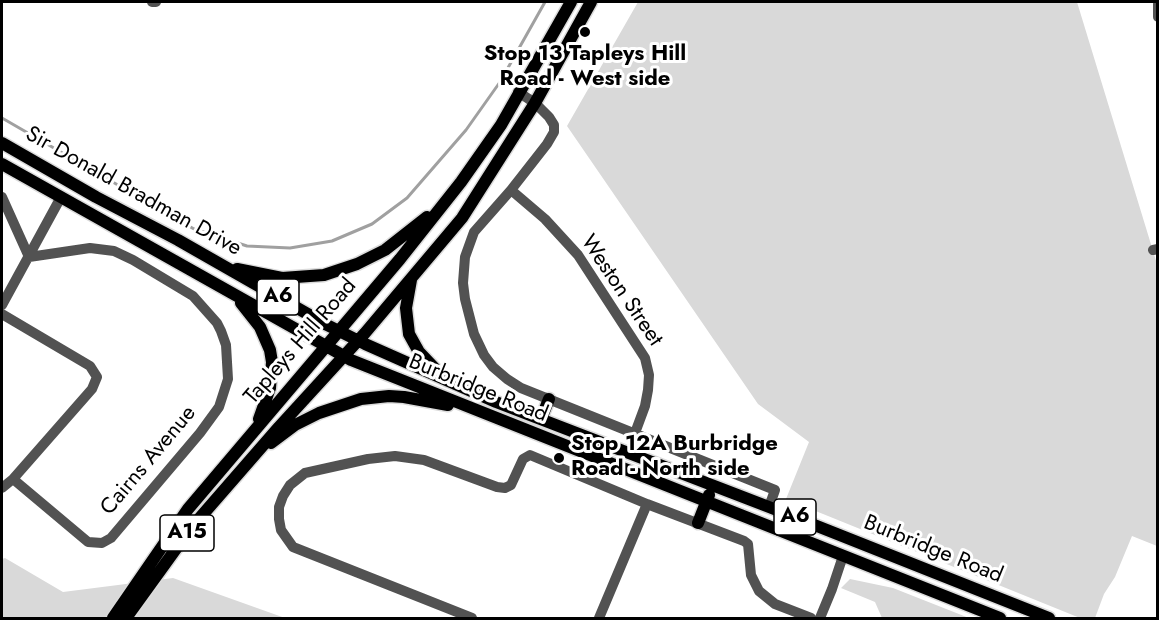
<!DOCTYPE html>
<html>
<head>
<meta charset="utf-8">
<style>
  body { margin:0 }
  #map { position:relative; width:1159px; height:620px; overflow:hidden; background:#fff; font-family:Jost,sans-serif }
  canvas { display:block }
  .frame { position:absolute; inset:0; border:3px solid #000; pointer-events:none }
</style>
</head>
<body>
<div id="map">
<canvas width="1159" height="620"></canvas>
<div class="frame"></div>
</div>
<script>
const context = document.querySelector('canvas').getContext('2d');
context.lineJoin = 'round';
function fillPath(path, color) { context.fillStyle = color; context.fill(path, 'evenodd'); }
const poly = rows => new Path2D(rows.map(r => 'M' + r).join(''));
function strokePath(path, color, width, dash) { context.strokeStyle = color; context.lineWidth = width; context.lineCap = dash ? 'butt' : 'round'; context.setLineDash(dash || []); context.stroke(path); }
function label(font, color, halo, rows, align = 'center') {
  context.font = font + ' Jost,sans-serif'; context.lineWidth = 6; context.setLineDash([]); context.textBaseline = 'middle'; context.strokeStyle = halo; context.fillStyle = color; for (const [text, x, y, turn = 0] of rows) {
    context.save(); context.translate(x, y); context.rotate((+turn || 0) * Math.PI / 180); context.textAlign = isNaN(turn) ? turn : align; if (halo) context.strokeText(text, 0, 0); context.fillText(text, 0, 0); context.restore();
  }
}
fillPath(poly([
  [638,2,1077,2,1157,264,1157,546,1132,536,1115,577,1104,594,1095,618,1080,618,786,499,809,442,758,404,567,126],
  [5,558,63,592,173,578,285,618,2,618,2,559],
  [850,579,893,588,969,618,882,618,875,602,841,588]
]), '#d9d9d9');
strokePath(poly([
  [2,118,194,229,247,246,290,248,332,241,372,224,407,198,466,130,500,82,545,2]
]), '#a0a0a0', 3);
const major = poly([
  [2,143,96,197,178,240,327,325,365,344,496,402,769,507,1049,618],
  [2,164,351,360,1000,618],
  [237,269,282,278,324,275,357,264,385,250,427,217],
  [411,280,406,308,409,334,419,352,440,374],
  [241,303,260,327,270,350,272,362,270,388,259,419],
  [541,419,549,399],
  [271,443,295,425,319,413,361,399,389,396,404,397,448,405],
  [698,523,709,495],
  [113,618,188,509,400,259,461,182,501,125,571,2],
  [126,618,191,528,279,427,365,333,462,218,535,103,591,2]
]);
strokePath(major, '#dbdbdb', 15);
strokePath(poly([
  [152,2,156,2],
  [1158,4,1158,17],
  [518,92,535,103,549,117,554,125,554,132,547,144,511,190,474,232,465,257,463,283,465,299,474,334,484,355,493,367,507,379,521,388,775,490,769,507],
  [511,190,545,219,578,255,645,358,649,375,648,390,645,406,635,433],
  [2,197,29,257],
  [1153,250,1158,249],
  [2,305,61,197],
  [2,314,90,366,97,377,92,389,13,479,2,488],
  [13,479,88,542,102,543,111,538,200,433,219,407,228,379,226,345,221,331,217,323,193,296,133,260,114,251,90,248,29,257],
  [472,618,293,547,281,530,279,519,279,507,283,496,290,485,305,473,368,459,395,456,424,460,497,487,505,488,511,485,523,459,530,455,647,504,744,541,748,544,751,575,759,591,775,604,811,618],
  [599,618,647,504],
  [820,618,832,589,843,556]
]), '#525252', 10);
strokePath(major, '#000', 12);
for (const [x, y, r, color] of [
  [585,32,6,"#000"],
  [559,458,6,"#000"]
]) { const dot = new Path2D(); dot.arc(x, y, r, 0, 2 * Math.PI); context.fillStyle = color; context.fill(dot); strokePath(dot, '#fff', 2); }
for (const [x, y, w] of [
  [278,297,42],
  [795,517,42],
  [187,533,54]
]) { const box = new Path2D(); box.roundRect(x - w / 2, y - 18, w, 36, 4.5); context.fillStyle = '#fff'; context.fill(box); strokePath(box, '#000', 1.5); }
label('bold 21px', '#000', null, [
  ["A6",278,297],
  ["A6",795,517],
  ["A15",187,533]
]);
label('bold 22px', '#000', '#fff', [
  ["Stop 13 Tapleys Hill",585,55],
  ["Road - West side",585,80],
  ["Stop 12A Burbridge",571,445,"left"],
  ["Road - North side",571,470,"left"]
]);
label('22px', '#000', '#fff', [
  ["Sir Donald Bradman Drive",133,192,29],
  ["Weston Street",621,291,56],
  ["Tapleys Hill Road",301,342,-49],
  ["Burbridge Road",478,389,22],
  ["Cairns Avenue",149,461,-50],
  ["Burbridge Road",933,550,22]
]);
</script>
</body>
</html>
